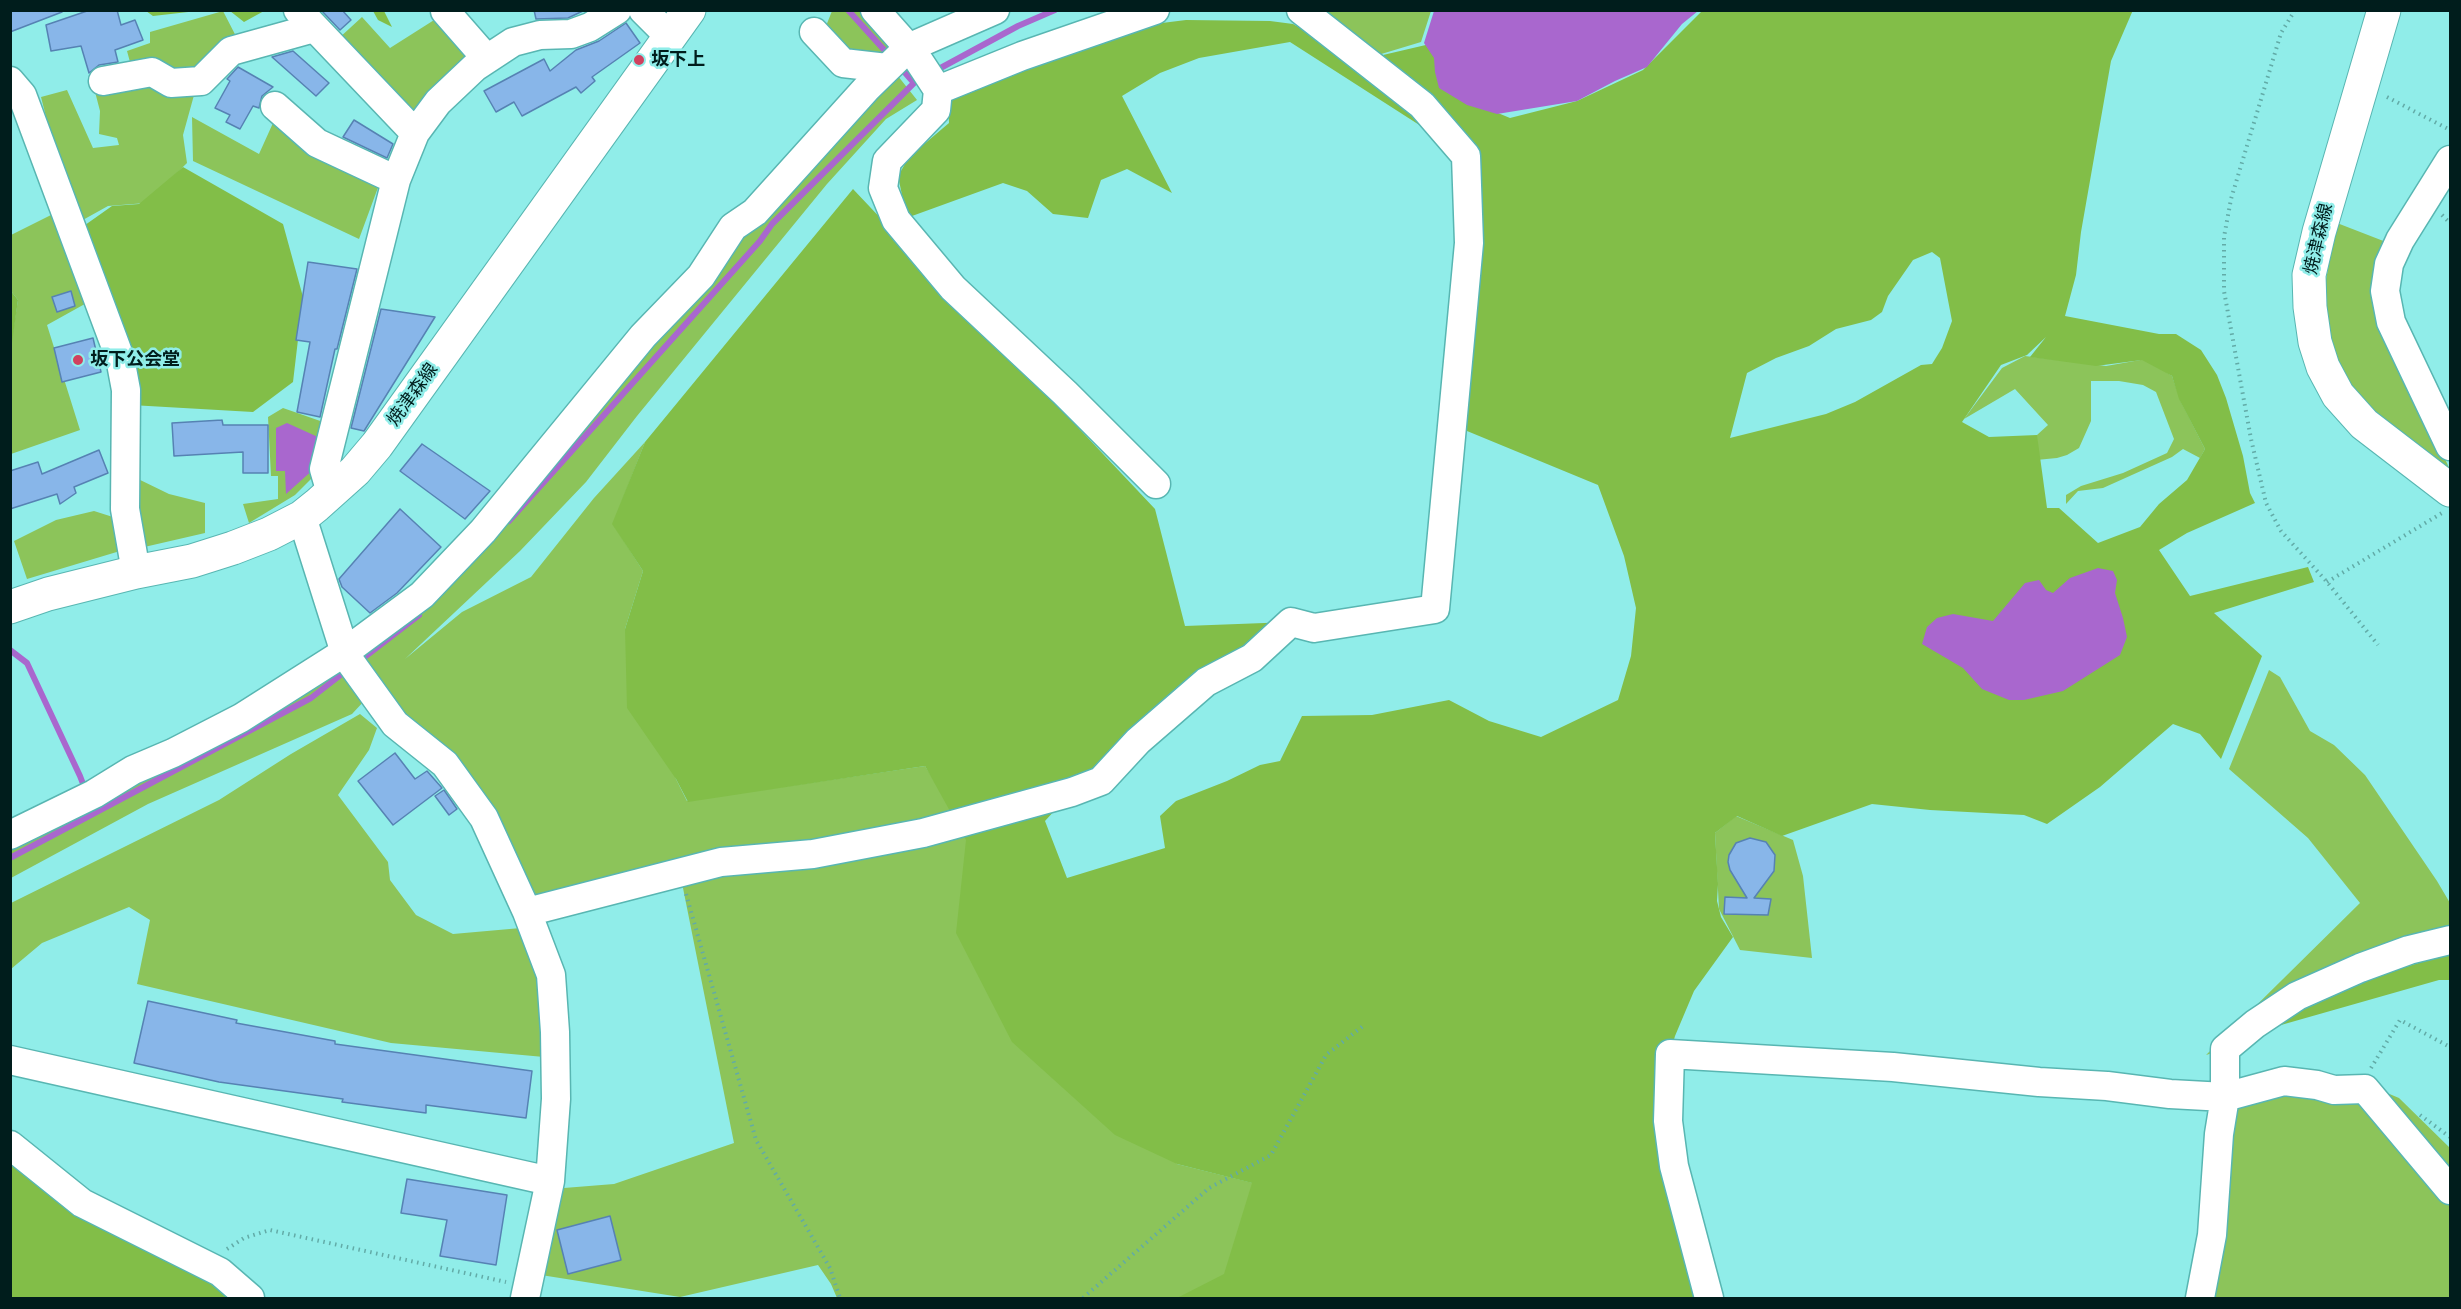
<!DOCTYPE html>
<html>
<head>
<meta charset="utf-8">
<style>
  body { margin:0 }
  #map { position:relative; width:2461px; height:1309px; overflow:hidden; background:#90ede9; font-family:Arial,sans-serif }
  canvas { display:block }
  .frame { position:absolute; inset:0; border:12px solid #001d1c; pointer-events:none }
</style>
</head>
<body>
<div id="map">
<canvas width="2461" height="1309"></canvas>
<div class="frame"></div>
</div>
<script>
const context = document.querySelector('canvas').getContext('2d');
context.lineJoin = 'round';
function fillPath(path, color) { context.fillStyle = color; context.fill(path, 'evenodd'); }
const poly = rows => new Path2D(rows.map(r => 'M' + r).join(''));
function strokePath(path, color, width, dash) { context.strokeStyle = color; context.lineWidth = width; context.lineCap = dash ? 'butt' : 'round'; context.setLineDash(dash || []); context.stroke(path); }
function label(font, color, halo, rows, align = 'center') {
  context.font = font + ' Arial,"Noto Sans JP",sans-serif'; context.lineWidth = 5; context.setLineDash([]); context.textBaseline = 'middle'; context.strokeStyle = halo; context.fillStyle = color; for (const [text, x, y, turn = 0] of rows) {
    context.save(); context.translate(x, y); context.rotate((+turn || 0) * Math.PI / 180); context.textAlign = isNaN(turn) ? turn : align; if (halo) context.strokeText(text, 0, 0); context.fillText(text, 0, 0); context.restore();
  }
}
fillPath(poly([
  [223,11,240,44,199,77,183,135,187,163,146,203,108,206,81,221,67,199,41,97,67,90,93,148,119,145,117,138,99,134,100,111,93,84,133,73,127,51,150,43,150,32],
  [832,11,866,11,898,48,861,58,824,31],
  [1301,11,1431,11,1421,42,1378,55],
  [442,15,479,55,414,122,338,39,362,17,390,48],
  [894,71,917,100,886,119,827,184,637,416,586,482,520,551,405,659,462,612,531,577,594,498,645,442,613,524,643,571,625,629,676,779,687,801,925,766,1177,1164,1253,1183,1226,1283,1189,1298,837,1298,831,1284,818,1265,680,1297,541,1275,564,1188,614,1184,734,1143,680,873,539,900,453,757,403,717,379,685,352,714,148,804,11,878,11,829,333,651,412,591],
  [192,117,259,154,273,123,383,174,359,239,193,161],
  [53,214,92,300,47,325,80,430,11,454,10,350,18,300,11,291,11,235],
  [2337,223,2386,242,2379,309,2450,470,2373,416,2332,363,2320,310],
  [2025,356,2106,366,2146,359,2172,376,2181,402,2205,449,2200,458,2183,449,2172,457,2103,488,2078,491,2066,504,2066,495,2081,486,2123,473,2167,453,2174,439,2156,392,2143,385,2119,381,2091,381,2091,421,2079,448,2067,455,2057,458,2036,460,2037,435,2048,425,2015,389,1964,419,2002,368],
  [283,408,326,423,320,470,295,495,249,523,243,504,278,499,278,476,271,476,268,417],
  [132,476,169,494,205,503,205,533,140,548],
  [94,511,116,518,120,551,27,579,14,541,56,520],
  [2269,670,2280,677,2310,731,2334,745,2365,775,2437,881,2450,903,2450,942,2225,1049,2206,1055,2360,903,2308,838,2229,769],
  [360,714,377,728,369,750,338,795,388,862,390,880,416,915,453,934,521,928,539,982,544,1057,391,1043,137,984,150,920,129,907,42,943,11,969,11,903,219,800,291,754],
  [1736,816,1793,840,1803,876,1812,958,1740,950,1719,909,1715,833],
  [2368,1085,2399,1098,2450,1148,2450,1298,2199,1298,2238,1107,2287,1087]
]), '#8cc45a');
fillPath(poly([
  [2133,10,2111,61,2081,232,2076,275,2065,316,2159,334,2176,334,2201,350,2217,375,2226,398,2243,456,2250,493,2255,503,2187,533,2159,550,2190,596,2308,567,2314,582,2214,613,2262,656,2221,759,2200,734,2173,724,2100,787,2047,824,2024,815,1930,810,1872,804,1782,836,1737,816,1715,833,1718,884,1717,901,1721,917,1733,937,1694,991,1675,1036,1670,1054,1706,1298,1177,1298,1224,1274,1252,1183,1177,1164,1115,1135,1012,1042,956,933,966,840,925,766,688,802,676,779,627,708,625,629,643,571,612,524,645,442,853,189,1155,509,1185,626,1291,622,1112,748,1045,821,1067,878,1165,848,1160,816,1176,801,1227,781,1260,765,1280,761,1302,716,1372,715,1449,700,1489,721,1541,737,1618,700,1631,656,1636,608,1624,556,1598,485,1467,431,1457,389,1470,146,1383,55,1430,44,1447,92,1510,118,1577,101,1643,70,1702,11],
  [1932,252,1940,258,1952,321,1942,348,1932,364,1921,365,1855,402,1826,414,1730,438,1747,373,1776,358,1809,346,1836,329,1871,320,1882,312,1888,296,1913,260],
  [2046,337,2030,357,2096,366,2142,360,2172,376,2179,399,2205,449,2187,480,2159,504,2140,527,2098,543,2059,508,2047,508,2037,435,1989,437,1962,422,2001,365,2027,355],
  [146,11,197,11,153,16],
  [230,11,264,11,244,22],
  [373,11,384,11,392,27,378,20],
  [1186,20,1270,21,1293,24,1328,43,1463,153,1290,42,1199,58,1160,73,1122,96,1172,193,1127,169,1101,180,1088,218,1053,214,1027,191,1003,183,912,216,905,209,898,176,909,157,949,123,948,97,1001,75,1130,31,1162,23],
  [183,167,283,224,303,297,293,382,253,412,131,405,78,230,112,206,139,204],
  [11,291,18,300,11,350],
  [2450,953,2450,980,2439,980,2267,1029,2326,992],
  [10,1150,217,1278,240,1298,11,1298]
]), '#82be48');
fillPath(poly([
  [1434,11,1434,10,1698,11,1682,24,1647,67,1615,81,1577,101,1497,114,1467,105,1439,88,1435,72,1434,58,1424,43],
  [287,423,318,437,315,468,286,494,285,471,276,471,276,428],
  [2098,568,2113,571,2117,580,2115,593,2123,618,2127,637,2120,655,2063,691,2024,700,2009,700,1982,689,1963,668,1922,644,1927,627,1937,618,1953,614,1993,621,2025,583,2039,580,2046,590,2053,593,2070,578]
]), '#a967ce');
strokePath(poly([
  [848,10,886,52],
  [900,67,914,83],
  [935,71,1018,26,1055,10],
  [509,521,760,241,772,224,914,83,921,79],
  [10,650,27,663,80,776,85,789],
  [358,662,419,615],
  [10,858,311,698,347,670]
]), '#a967ce', 6);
const building = poly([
  [10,10,62,10,62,12,10,32,10,10],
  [90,10,117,10,121,25,135,20,143,40,115,50,118,62,99,65,89,73,81,46,51,51,46,25,90,10],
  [321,10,342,10,351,20,340,30,321,10],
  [534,10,585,10,568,18,536,19,534,10],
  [626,23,640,43,592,77,595,81,581,93,576,87,522,116,514,102,496,112,484,91,544,59,550,71,576,50,599,41,626,23],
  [293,51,329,83,316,96,272,57,293,51],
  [238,67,273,87,262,96,259,108,253,106,240,129,226,122,230,115,215,108,230,81,227,79,238,67],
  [354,120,393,144,387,158,343,137,354,120],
  [308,262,357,269,337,349,335,349,320,417,297,412,310,342,296,340,308,262],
  [71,291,75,306,57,312,52,297,71,291],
  [381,309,435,317,364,431,351,428,381,309],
  [93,338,101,372,62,382,54,348,93,338],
  [222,420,223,425,268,425,268,473,243,473,243,452,174,456,172,423,222,420],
  [422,444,490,491,465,519,400,471,422,444],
  [99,450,108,473,74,487,76,493,60,504,57,494,10,509,10,471,38,462,42,474,99,450],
  [400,509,441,547,397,593,370,613,342,587,339,579,400,509],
  [395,753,415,779,427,771,442,788,393,825,358,781,395,753],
  [444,790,457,809,449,815,435,796,444,790],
  [1750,838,1766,842,1775,855,1774,871,1754,898,1771,899,1768,915,1724,914,1725,897,1747,898,1730,870,1728,862,1729,855,1736,843,1750,838],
  [148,1001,237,1020,236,1023,335,1041,335,1044,532,1071,526,1118,426,1105,426,1113,342,1102,343,1099,219,1082,134,1063,148,1001],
  [407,1179,507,1195,496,1265,440,1256,447,1220,401,1213,407,1179],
  [610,1216,621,1260,568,1274,557,1230,610,1216]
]);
fillPath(building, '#88b6e9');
strokePath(building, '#5682b3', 1.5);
const minor = poly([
  [298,10,415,133],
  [643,10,670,37],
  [875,10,915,55,938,90,936,110,887,161,883,188,896,220,953,288,1065,393,1156,484],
  [445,11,487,59],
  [814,32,843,63,887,68],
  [10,81,22,95,120,358,126,390,125,509,136,572],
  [103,81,152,72,171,83,201,81,231,51,314,28],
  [938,90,1022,56,1155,10],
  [275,106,317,143,396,180],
  [2450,160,2400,240,2389,264,2385,291,2391,322,2450,446],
  [331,493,324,469,396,180,415,133,438,102,475,67,513,42,540,35,571,34,590,27,617,10],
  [302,517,346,656,395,724,445,764,484,818,527,912,551,975,555,1032,556,1099,550,1181,525,1298],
  [10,835,94,794,133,770,173,753,241,718,345,652,422,595,483,531,643,336,701,276,733,227,755,212,866,89,908,48,995,10],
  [527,912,721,862,813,854,923,833,1072,792,1101,781,1138,741,1206,682,1252,658,1291,622,1314,628,1435,609,1469,243,1466,156,1422,105,1301,10],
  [10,1060,550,1181],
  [10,1145,82,1203,220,1272,250,1298],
  [1709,1298,1674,1166,1668,1121,1670,1054,1893,1067,2039,1082,2107,1086,2170,1094,2225,1097,2284,1081,2317,1085,2334,1090,2365,1089,2450,1190],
  [2200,1298,2212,1235,2219,1134,2225,1097,2225,1049,2255,1024,2297,996,2360,968,2409,950,2450,940]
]);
const major = poly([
  [2384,10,2319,232,2309,275,2310,307,2315,342,2323,367,2338,395,2364,424,2450,490],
  [10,607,48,594,136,572,192,561,233,548,269,534,302,517,317,505,355,471,377,445,689,10]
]);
strokePath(minor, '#58b6b2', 31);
strokePath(major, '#58b6b2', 35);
strokePath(poly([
  [2295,10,2281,33,2231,199,2224,237,2224,291,2251,439,2266,503,2281,531,2327,582,2378,645],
  [1411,12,1411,10],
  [2387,97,2450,130],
  [2442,215,2450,223],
  [2327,582,2442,513],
  [686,894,756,1140,830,1268,840,1298],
  [2371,1068,2400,1020,2450,1047],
  [2420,1115,2450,1137],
  [227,1249,244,1238,270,1230,506,1282],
  [1083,1298,1209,1188,1271,1155,1326,1055,1363,1026]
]), '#62aba7', 4, [1.5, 4.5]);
strokePath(minor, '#fff', 28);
strokePath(major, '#fff', 33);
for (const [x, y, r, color] of [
  [639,60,6,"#d0415f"],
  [78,360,6,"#d0415f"]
]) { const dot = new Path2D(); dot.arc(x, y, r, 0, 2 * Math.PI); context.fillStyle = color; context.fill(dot); strokePath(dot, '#90ede9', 2); }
label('bold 18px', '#001d1c', '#90ede9', [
  ["坂下上",651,60],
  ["坂下公会堂",90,360]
], 'left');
label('18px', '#001d1c', '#90ede9', [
  ["焼津森線",2319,239,-77],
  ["焼津森線",413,395,-54]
]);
</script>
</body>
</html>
